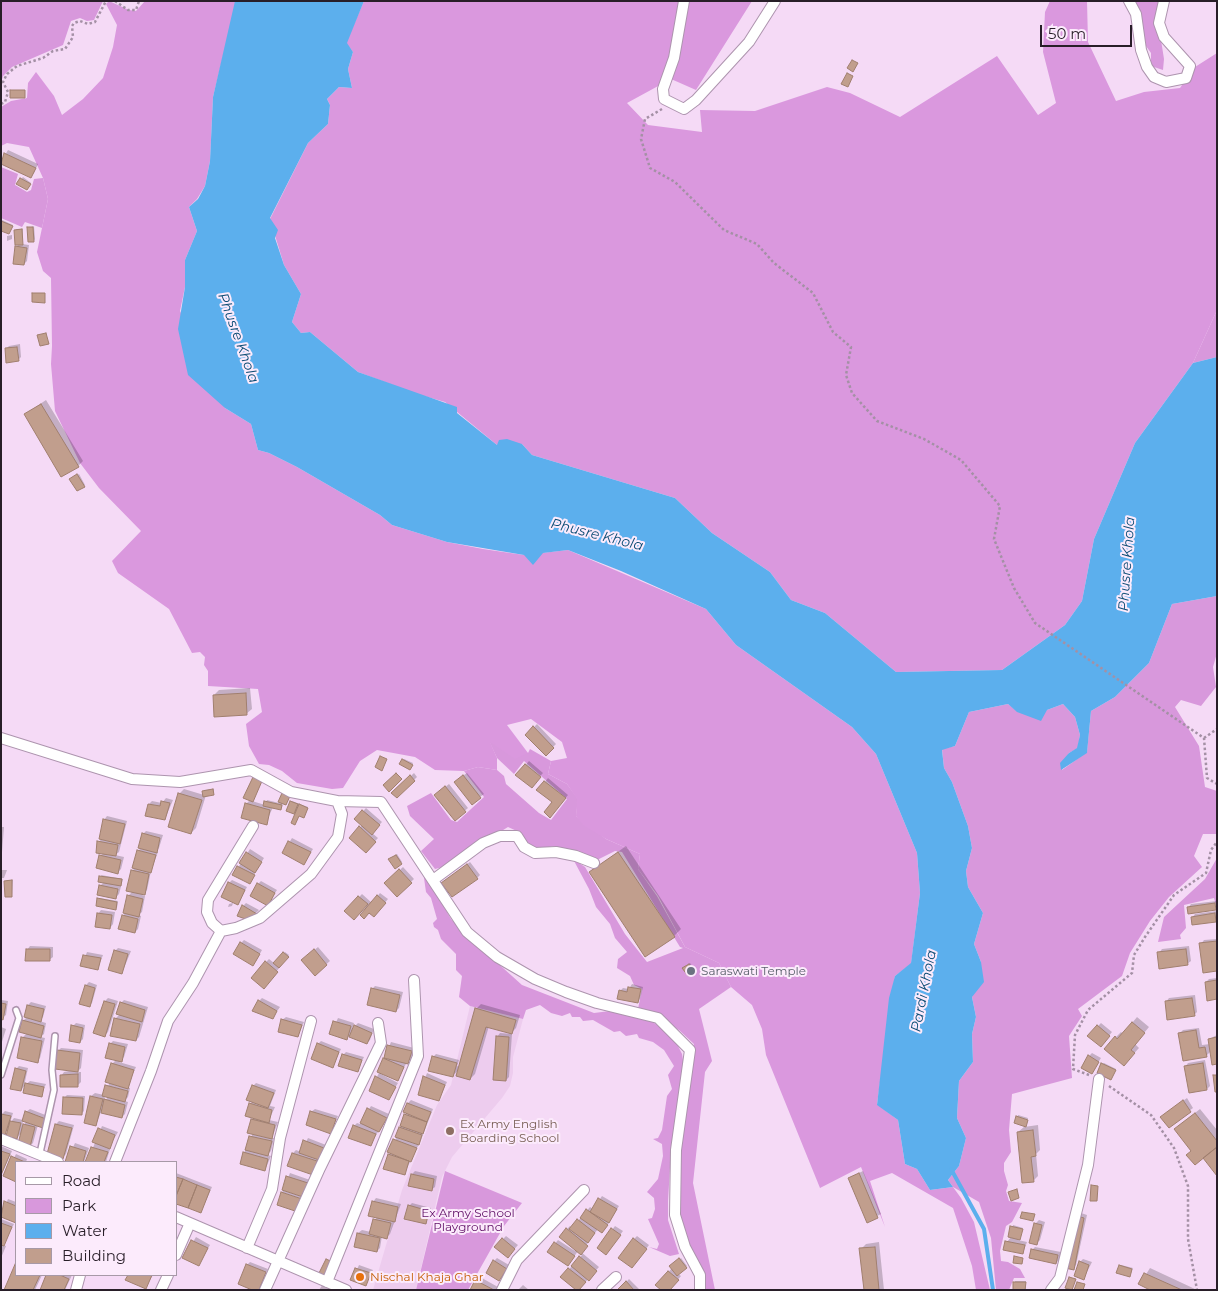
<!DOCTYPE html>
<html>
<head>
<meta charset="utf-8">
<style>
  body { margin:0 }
  #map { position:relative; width:1218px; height:1291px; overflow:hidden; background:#f5daf6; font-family:Montserrat,sans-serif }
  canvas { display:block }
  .frame { position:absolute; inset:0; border:2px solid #281e28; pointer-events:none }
  .legend { position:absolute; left:15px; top:1161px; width:162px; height:115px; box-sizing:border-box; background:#fcebfc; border:1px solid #a799a7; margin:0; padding:6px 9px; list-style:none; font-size:15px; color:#281e28 }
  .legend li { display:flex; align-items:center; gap:10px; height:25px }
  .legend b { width:25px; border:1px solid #a799a7 }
  .scale { position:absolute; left:1040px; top:25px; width:92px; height:22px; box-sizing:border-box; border:2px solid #281e28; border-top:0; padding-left:6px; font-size:15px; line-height:18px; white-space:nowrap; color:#281e28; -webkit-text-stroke:4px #fcebfc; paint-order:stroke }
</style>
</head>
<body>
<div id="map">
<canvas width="1218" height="1291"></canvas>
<div class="frame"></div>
<ul class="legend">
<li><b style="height:6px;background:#fff"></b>Road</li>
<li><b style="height:14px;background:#d898dc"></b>Park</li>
<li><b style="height:14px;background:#5cafed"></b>Water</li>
<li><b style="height:14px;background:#c19e8d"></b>Building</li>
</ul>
<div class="scale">50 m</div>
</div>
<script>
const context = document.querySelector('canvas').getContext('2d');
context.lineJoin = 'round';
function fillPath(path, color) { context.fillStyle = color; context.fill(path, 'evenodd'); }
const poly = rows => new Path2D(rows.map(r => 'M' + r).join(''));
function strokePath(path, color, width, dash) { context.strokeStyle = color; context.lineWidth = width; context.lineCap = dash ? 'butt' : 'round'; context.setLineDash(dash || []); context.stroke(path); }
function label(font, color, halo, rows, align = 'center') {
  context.font = font + ' Montserrat,sans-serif'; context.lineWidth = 4; context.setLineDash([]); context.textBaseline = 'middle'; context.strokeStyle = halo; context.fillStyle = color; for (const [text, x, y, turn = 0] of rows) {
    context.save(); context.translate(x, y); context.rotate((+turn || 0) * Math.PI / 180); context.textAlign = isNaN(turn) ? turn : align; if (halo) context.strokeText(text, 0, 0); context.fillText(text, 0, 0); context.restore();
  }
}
fillPath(poly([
  [470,1006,523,1019,513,1057,513,1073,510,1086,502,1098,452,1157,442,1177,416,1290,373,1290,402,1190,437,1105,451,1085]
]), '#edccee');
fillPath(poly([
  [1,1,103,1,94,20,87,21,80,18,71,21,63,45,12,67,3,76,1,83],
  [1132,1,1161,1,1157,15,1164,59,1163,70,1151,66,1151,53,1146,46],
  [1,167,18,174,15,185,27,192,31,190,34,179,43,178,48,199,42,228,25,222,22,227,1,218],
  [1217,310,1217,357,1193,363],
  [1217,596,1217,653,1213,667,1216,687,1201,706,1181,700,1175,707,1199,746,1205,787,1217,791,1217,834,1203,834,1194,856,1202,867,1169,897,1150,921,1130,953,1122,976,1078,1009,1082,1016,1069,1036,1072,1078,1012,1094,1009,1130,1011,1152,1004,1163,1004,1171,1008,1185,1006,1191,1009,1201,1022,1203,1012,1222,1006,1226,1000,1251,1001,1261,1008,1262,1020,1269,1025,1278,1014,1278,1009,1290,996,1290,991,1238,979,1202,953,1187,948,1180,959,1166,966,1138,957,1118,959,1081,973,1062,972,1034,976,1017,972,997,981,962,974,944,983,913,968,887,966,871,972,848,968,826,952,782,944,768,942,749,955,746,969,712,1008,704,1018,712,1047,710,1063,704,1075,717,1080,735,1078,748,1069,753,1062,770,1087,752,1091,711,1115,697,1149,663,1172,604],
  [489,741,528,753,530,749,551,761,548,774,567,784,578,799,576,816,606,839,640,854,638,869,657,896,685,947,719,963,731,987,699,1009,712,1061,705,1072,693,1183,715,1290,706,1290,701,1267,690,1248,679,1211,678,1157,694,1044,679,1030,657,1016,638,1009,642,989,634,985,630,976,617,968,618,959,627,952,615,938,610,924,596,907,589,889,573,859,585,867,625,934,647,962,683,948,680,947,622,852,615,851,595,861,578,851,562,851,556,846,535,849,525,844,519,832,508,827,443,867,435,869,421,851,434,839,410,816,407,806,431,793,451,820,457,822,484,797,464,771,478,767,497,770,504,776,506,784,539,813,551,820,567,799,524,761,514,774,497,758],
  [1217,858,1217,908,1214,898,1184,905,1186,928,1180,935,1181,939,1158,942,1164,917,1205,879],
  [423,871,451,919,463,932,522,985,594,1013,610,1011,649,1019,674,1038,682,1054,685,1072,676,1136,671,1151,668,1201,668,1220,679,1254,670,1256,649,1247,657,1249,659,1244,648,1219,652,1218,655,1209,654,1198,647,1192,658,1179,663,1156,662,1144,653,1139,658,1138,662,1130,667,1096,672,1089,668,1075,674,1066,664,1050,653,1042,639,1038,637,1034,626,1036,620,1031,614,1032,593,1020,583,1021,580,1017,572,1017,570,1013,562,1016,551,1013,540,1005,526,1010,523,1019,470,1006,459,997,462,976,456,970,456,954,441,939,438,930,434,927,433,923,437,919,431,898,426,892],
  [445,1171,522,1203,504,1226,468,1290,416,1290]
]), '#d898dc');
fillPath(poly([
  [109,1,129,10,136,11,145,1,235,1,236,3,213,97,210,161,205,186,197,199,189,207,197,231,185,260,185,287,180,311,225,408,251,424,258,450,269,453,297,467,380,515,392,525,447,542,483,549,524,555,568,550,706,609,736,645,852,727,876,754,917,853,920,893,911,964,895,976,877,1104,898,1120,905,1164,917,1169,930,1190,953,1187,961,1198,974,1222,990,1290,976,1290,972,1266,953,1208,892,1173,870,1181,885,1227,861,1167,820,1188,766,1055,762,1029,752,1005,731,987,719,963,685,947,658,896,638,869,640,854,606,839,583,825,576,816,577,799,567,784,548,774,551,761,567,758,562,742,531,719,507,725,528,753,515,759,490,742,497,758,497,770,478,767,464,771,435,770,415,757,377,750,360,761,343,788,332,789,297,783,282,771,269,765,259,764,249,746,246,724,262,712,258,689,208,686,208,671,204,665,205,657,200,652,192,653,169,609,118,573,112,561,141,531,99,488,80,463,55,411,51,364,52,346,51,278,43,271,37,252,48,199,43,178,29,147,7,143,1,146,1,107,11,101,27,98,28,83,36,72,54,96,62,115,83,99,103,78,113,47,117,25,106,4],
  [364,1,752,1,696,90,671,79,627,103,648,125,702,132,700,110,755,111,827,87,850,93,900,117,997,56,1038,115,1056,103,1043,52,1045,12,1050,1,1087,1,1088,42,1116,101,1144,92,1180,88,1195,67,1217,53,1217,310,1193,363,1135,443,1094,539,1082,601,1065,625,1002,670,896,672,825,613,791,600,770,572,712,533,675,498,532,455,522,444,497,445,445,402,417,394,358,372,310,332,301,333,292,322,301,294,284,265,270,219,308,143,328,124,330,105,327,99,339,87,352,88,348,69,353,52,346,43]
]), '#da98de');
fillPath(poly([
  [235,1,364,1,347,43,353,52,348,69,352,88,339,87,327,99,330,105,328,124,308,143,270,218,278,230,275,238,284,265,301,294,292,322,301,333,310,332,358,372,457,407,457,413,497,445,499,440,507,439,522,444,532,455,675,498,712,533,770,572,791,600,825,613,896,672,1002,670,1065,625,1082,601,1094,539,1135,443,1193,363,1217,357,1217,596,1172,604,1149,663,1115,697,1091,711,1087,753,1061,770,1060,763,1069,753,1077,748,1080,735,1075,717,1063,704,1047,710,1041,721,1017,712,1008,704,969,712,955,746,942,750,944,768,952,782,968,826,972,848,966,871,968,887,983,913,974,944,981,962,984,982,972,997,976,1017,972,1034,973,1062,959,1081,957,1118,966,1138,959,1166,948,1180,953,1187,930,1190,917,1169,905,1164,898,1120,877,1105,889,998,895,976,911,963,920,893,917,853,876,754,852,727,736,645,706,609,621,571,568,550,543,553,533,565,524,555,447,542,392,525,380,515,297,467,269,453,258,450,251,424,225,408,188,375,178,329,185,287,185,260,197,231,189,207,198,199,205,186,210,161,213,97]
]), '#5cafed');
fillPath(poly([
  [8,150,38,164,34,173,31,176,1,162],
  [23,177,31,183,28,188,18,183],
  [2,220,13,225,10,232,1,230],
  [34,226,35,239,34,241,28,228],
  [16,229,23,229,22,244,29,245,27,261,24,264,16,247,19,244],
  [12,235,12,239,7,241,7,236],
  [20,344,21,357,18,360,6,349,9,346],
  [46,400,83,461,78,466,25,414],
  [79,474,85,485,84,486,72,478],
  [250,688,252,709,246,714,214,695,219,690],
  [537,724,556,744,546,754,526,735],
  [404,759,413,763,411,768,403,760],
  [529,761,543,773,532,785,517,775],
  [414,773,417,777,397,797,393,793],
  [467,773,484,794,472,803,458,779],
  [257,774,264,778,252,801,265,805,267,800,279,803,284,792,282,808,273,807,266,823,246,804,250,800,254,778],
  [548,778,568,795,553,813,553,802,538,790],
  [449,784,468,808,455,819,439,792],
  [184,789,204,795,204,790,214,789,214,793,206,795,196,828,191,833,179,794],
  [166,798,173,800,165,819,149,804,152,801,162,803],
  [292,801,308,807,304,815,288,810],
  [366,808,382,822,372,833,378,838,366,851,351,837,362,825,356,819],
  [107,816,127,821,119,852,115,855,124,857,121,869,118,872,100,856,104,853,99,842,102,838,104,820],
  [1,827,4,827,1,865],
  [146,831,163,835,159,848,156,852,158,852,151,871,147,890,142,895,145,896,142,912,138,915,141,916,138,929,135,932,123,916,126,912,128,896,133,891,132,871,136,867,138,851,141,848,143,834],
  [292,838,313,849,304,864,283,853],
  [626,846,681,929,674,936,590,872],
  [250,849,264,858,249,883,234,874],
  [397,854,402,862,401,863,391,858],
  [470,862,480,875,477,878,446,880],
  [403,867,414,879,397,895,386,883],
  [1,870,7,870,4,878,1,878],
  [101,875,123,879,119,894,116,897,100,886,104,882],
  [7,880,13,880,12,895,6,881],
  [232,880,247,887,238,904,229,883],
  [261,881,277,890,268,904,258,884],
  [380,893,388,899,377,912,369,912,362,915,367,904,346,911,362,894,372,903],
  [100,898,118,901,117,908,98,899],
  [1217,901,1215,909,1188,908,1191,904],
  [233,903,232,906,228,907,229,904],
  [246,903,259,910,250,919,243,906],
  [101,910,115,912,113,924,110,928,98,914],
  [1217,911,1216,920,1192,918,1195,914],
  [1217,939,1217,970,1201,944,1204,940],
  [244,940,262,950,256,961,241,943],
  [30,946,53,947,53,957,49,960,27,950],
  [1189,946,1191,961,1187,964,1159,953,1162,949],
  [318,947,330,961,315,974,306,957],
  [118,948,131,951,122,973,115,951],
  [87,952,103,955,98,968,82,965],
  [285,952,289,955,267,984,266,962,269,959,274,963],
  [690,963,695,970,688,975,684,968],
  [1217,978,1217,998,1206,982,1209,979],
  [89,982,97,985,92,1003,89,1006,86,985],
  [632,984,643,987,640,999,637,1002,620,991,623,988,629,989],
  [375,986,403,992,399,1008,396,1011,372,989],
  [1195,995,1197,1012,1194,1015,1166,1002,1169,998],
  [108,998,118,1001,108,1032,104,1036,105,1001],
  [262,998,280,1007,273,1017,259,1001],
  [1,1000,8,1001,6,1015,2,1018],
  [124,1000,148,1007,139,1037,136,1040,115,1019,120,1014,121,1003],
  [31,1002,46,1006,43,1017,39,1021,46,1023,44,1034,40,1037,45,1038,40,1058,37,1061,22,1038,27,1033,23,1021,27,1017,28,1005],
  [481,1004,520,1015,516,1028,511,1033,489,1026,475,1074,470,1079,459,1070,452,1076,433,1057,436,1054,459,1060,457,1066,459,1067,476,1009],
  [286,1017,304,1022,298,1036,282,1020],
  [1137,1017,1149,1027,1135,1044,1139,1048,1129,1059,1116,1037,1121,1032,1123,1034],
  [338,1018,354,1023,352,1029,358,1023,374,1029,370,1040,367,1043,350,1035,347,1038,331,1033],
  [76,1023,85,1025,83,1039,80,1042,73,1026],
  [1101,1023,1112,1032,1104,1042,1098,1026],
  [1,1027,6,1029,1,1045],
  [1199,1028,1202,1045,1210,1044,1209,1039,1217,1035,1217,1063,1211,1051,1206,1056,1180,1033,1183,1030],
  [500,1033,512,1034,509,1077,506,1080,497,1037],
  [113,1041,128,1044,124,1057,119,1062,136,1067,127,1087,130,1088,128,1097,124,1101,128,1102,125,1114,122,1117,101,1112,96,1125,91,1096,95,1093,104,1095,110,1082,112,1064,117,1059,110,1044],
  [105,1095,109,1096,104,1102],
  [321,1041,341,1049,332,1067,318,1044],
  [391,1042,414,1048,411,1059,407,1062,398,1079,379,1071],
  [61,1048,83,1050,81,1068,77,1072,81,1072,81,1082,78,1085,61,1076,64,1072,74,1070,58,1051],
  [346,1052,364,1057,357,1071,343,1055],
  [1092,1053,1101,1058,1092,1072,1089,1056],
  [1205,1060,1210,1086,1207,1089,1185,1067,1188,1063],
  [1104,1063,1116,1069,1112,1077,1102,1064],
  [19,1066,28,1068,24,1086,30,1081,46,1084,41,1096,26,1084,21,1090,16,1069],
  [379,1073,398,1083,388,1099,370,1090],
  [427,1073,447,1082,439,1100,419,1094],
  [256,1083,276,1090,270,1106,275,1107,269,1120,278,1122,272,1138,274,1138,271,1151,267,1155,271,1156,265,1170,244,1153,253,1133,252,1120,254,1117,250,1104,253,1101,253,1086],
  [67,1095,85,1096,84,1111,81,1114,64,1098],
  [1187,1098,1193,1108,1169,1126,1165,1114],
  [411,1100,433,1109,421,1140,404,1174,389,1155,407,1113,408,1103],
  [371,1106,389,1114,370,1145,354,1126,357,1123,360,1124],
  [30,1109,48,1116,46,1123,38,1125,33,1143,30,1146,22,1132,17,1138,10,1128,4,1133,2,1114,5,1111,13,1113,10,1123,14,1118,23,1120,22,1127,27,1121,26,1112],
  [315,1109,338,1116,331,1132,311,1112],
  [1200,1109,1217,1130,1217,1174,1181,1124],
  [1018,1115,1028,1118,1026,1124,1015,1122],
  [59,1121,74,1125,66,1154,63,1157,56,1124],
  [1038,1125,1040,1150,1036,1154,1038,1176,1033,1181,1018,1132,1024,1127],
  [102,1126,118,1132,108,1149,110,1149,106,1162,87,1162],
  [308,1138,326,1145,315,1170,293,1153,296,1150,301,1152],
  [75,1143,89,1148,84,1162,66,1162],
  [1,1146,12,1151,1,1176],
  [16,1154,27,1159,26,1162,16,1162,16,1180,5,1176],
  [415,1171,437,1176,435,1187,431,1190,412,1174],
  [863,1171,881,1214,867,1221,849,1178],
  [176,1173,212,1187,201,1212,176,1202],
  [290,1173,310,1180,301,1207,282,1193],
  [602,1196,619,1206,605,1229,598,1229,581,1252,599,1267,581,1287,562,1277,582,1255,578,1251,571,1261,549,1251,558,1240,575,1251,567,1229,570,1226,572,1228,590,1207,593,1209],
  [376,1198,401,1204,390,1234,387,1237,382,1236,380,1248,377,1251,358,1233,362,1230,371,1232,377,1216,373,1202],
  [8,1199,16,1202,16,1221,1,1216],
  [412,1203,431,1208,425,1223,409,1206],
  [1081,1213,1087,1215,1076,1265,1073,1269,1066,1267],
  [1,1219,14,1224,3,1245,6,1246,1,1258],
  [1039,1220,1045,1222,1040,1240,1037,1243,1035,1224],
  [1013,1225,1023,1228,1018,1240,1027,1242,1023,1253,1007,1242,1011,1237],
  [615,1226,623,1231,609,1250,598,1248],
  [506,1236,518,1245,511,1253,503,1239],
  [637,1236,649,1245,635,1264,634,1239],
  [196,1237,210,1245,199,1265,184,1257],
  [879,1242,884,1290,865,1290,861,1249,866,1244],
  [1035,1247,1061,1252,1059,1260,1056,1263,1032,1250],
  [497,1258,509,1265,502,1276,494,1261],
  [681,1258,687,1266,678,1274,681,1276,669,1290,657,1285,672,1268,671,1266],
  [1083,1259,1092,1262,1084,1278,1080,1262],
  [250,1262,268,1269,258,1290,247,1265],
  [16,1265,16,1275,42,1275,35,1290,5,1290],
  [359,1265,373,1270,365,1285,352,1280],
  [1121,1265,1133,1268,1130,1276,1120,1266],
  [1150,1268,1195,1289,1194,1290,1153,1290,1140,1284],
  [48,1275,72,1275,65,1290,41,1290],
  [129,1275,153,1275,146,1287,127,1280],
  [480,1277,498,1287,497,1290,472,1289],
  [629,1279,640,1290,619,1290,621,1288],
  [1015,1281,1026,1281,1026,1289,1014,1290],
  [323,1284,339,1290,319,1290],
  [523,1285,529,1290,518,1290]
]), '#0003');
strokePath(poly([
  [951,1169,984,1229,993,1290]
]), '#5cafed', 4);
const building = poly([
  [852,60,858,63,853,72,847,68,852,60],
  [847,73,853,76,848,87,841,84,847,73],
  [10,90,25,90,25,98,10,98,10,90],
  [4,153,36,168,31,178,1,164,4,153],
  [20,178,31,184,27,190,16,184,20,178],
  [1,221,13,226,9,234,1,231,1,221],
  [27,227,33,227,34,242,28,242,27,227],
  [22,229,23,245,15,245,14,230,22,229],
  [15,246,27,248,24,265,13,264,15,246],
  [32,293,45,293,45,303,32,302,32,293],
  [46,333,49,344,40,346,37,335,46,333],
  [17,347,19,361,6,363,5,348,17,347],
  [41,404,79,467,61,477,24,414,41,404],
  [77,474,85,487,77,491,69,479,77,474],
  [246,693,247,715,214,717,213,695,246,693],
  [533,726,554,748,546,756,525,735,533,726],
  [380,756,387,759,382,771,375,767,380,756],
  [402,759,413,765,410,770,399,764,402,759],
  [525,764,541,777,532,788,515,775,525,764],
  [396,773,402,779,389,792,383,785,396,773],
  [410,775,415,781,397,798,391,793,410,775],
  [463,775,481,798,472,805,454,782,463,775],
  [253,777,262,781,253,802,243,798,253,777],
  [544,781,566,798,550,818,544,812,552,802,536,790,544,781],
  [445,786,466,812,455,821,434,795,445,786],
  [213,789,214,795,203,797,202,791,213,789],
  [178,793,202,800,191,834,168,827,178,793],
  [282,793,290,796,286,805,278,802,282,793],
  [161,801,170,803,165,820,145,816,148,804,160,806,161,801],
  [264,801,282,805,281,810,263,806,264,801],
  [290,801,298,804,294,814,286,811,290,801],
  [245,803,270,810,267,825,241,818,245,803],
  [299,804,308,808,304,818,299,816,295,825,291,823,299,804],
  [362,810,380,825,372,835,354,819,362,810],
  [103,819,125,824,120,844,99,839,103,819],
  [359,826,376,842,366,853,349,838,359,826],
  [142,833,160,838,157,853,138,848,142,833],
  [97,841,118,845,116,856,96,853,97,841],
  [288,841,311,852,304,865,282,853,288,841],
  [137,850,156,855,151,873,132,868,137,850],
  [246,852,262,862,255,873,239,863,246,852],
  [618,852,675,937,645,957,589,872,618,852],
  [99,855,121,860,118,874,96,868,99,855],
  [396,855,402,864,395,869,388,859,396,855],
  [467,864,478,879,452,897,441,883,467,864],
  [237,866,255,875,250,884,232,875,237,866],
  [399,869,412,883,397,897,384,883,399,869],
  [131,870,149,874,145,895,126,891,131,870],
  [99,876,122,879,121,886,98,882,99,876],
  [12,880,12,897,5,897,4,881,12,880],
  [228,882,245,890,238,905,221,897,228,882],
  [257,883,275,893,268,906,250,896,257,883],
  [99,885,118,889,116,899,97,895,99,885],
  [127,895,143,899,139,917,123,913,127,895],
  [377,895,386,903,374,917,369,913,364,919,360,915,377,895],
  [358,896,368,904,354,920,344,911,358,896],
  [97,898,117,902,116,910,96,906,97,898],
  [1215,903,1216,910,1188,914,1187,907,1215,903],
  [242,905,257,914,251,921,237,916,242,905],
  [97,913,112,915,110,929,95,927,97,913],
  [1215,913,1216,922,1192,925,1191,917,1215,913],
  [122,915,138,919,135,933,118,929,122,915],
  [1217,941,1217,971,1203,973,1199,943,1217,941],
  [240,942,260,954,253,966,233,954,240,942],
  [26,949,50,949,50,961,25,961,26,949],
  [314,949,327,965,315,976,301,960,314,949],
  [1186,949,1188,965,1159,969,1157,952,1186,949],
  [114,950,128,954,122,974,108,970,114,950],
  [283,952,289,957,279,968,273,963,283,952],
  [83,955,101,958,98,970,80,966,83,955],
  [265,961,278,972,264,989,251,978,265,961],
  [689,964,694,972,688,976,682,968,689,964],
  [1217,980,1217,999,1207,1001,1205,982,1217,980],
  [85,985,95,988,90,1007,79,1004,85,985],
  [628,987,641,989,638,1003,617,999,619,990,627,992,628,987],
  [371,988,400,995,396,1012,367,1005,371,988],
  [1192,998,1195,1016,1167,1020,1165,1001,1192,998],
  [258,1000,277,1011,273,1019,252,1011,258,1000],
  [104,1001,115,1004,105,1037,93,1033,104,1001],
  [120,1002,145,1010,142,1022,116,1014,120,1002],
  [1,1003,6,1004,3,1020,1,1019,1,1003],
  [27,1005,44,1009,41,1022,24,1017,27,1005],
  [475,1008,516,1020,512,1034,486,1027,470,1080,456,1076,475,1008],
  [114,1018,140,1024,136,1041,110,1036,114,1018],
  [281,1019,302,1025,298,1037,278,1032,281,1019],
  [22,1020,44,1026,41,1038,19,1032,22,1020],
  [333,1021,351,1026,347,1040,329,1034,333,1021],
  [1132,1022,1145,1033,1131,1050,1135,1053,1124,1066,1104,1049,1115,1036,1117,1039,1132,1022],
  [71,1025,83,1028,80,1043,69,1041,71,1025],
  [354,1025,372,1033,367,1044,349,1037,354,1025],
  [1097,1025,1110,1036,1101,1047,1087,1036,1097,1025],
  [1196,1030,1199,1048,1205,1047,1207,1057,1183,1061,1178,1033,1196,1030],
  [496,1036,509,1037,506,1081,493,1080,496,1036],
  [21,1037,42,1041,38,1063,17,1058,21,1037],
  [1217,1037,1217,1064,1212,1065,1208,1039,1217,1037],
  [109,1043,125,1047,122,1062,105,1058,109,1043],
  [317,1043,339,1052,333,1068,311,1059,317,1043],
  [387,1045,412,1051,408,1064,384,1058,387,1045],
  [57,1050,80,1053,78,1072,55,1069,57,1050],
  [342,1054,362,1060,358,1072,338,1066,342,1054],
  [1088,1055,1099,1062,1092,1074,1081,1068,1088,1055],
  [432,1056,457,1063,453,1077,428,1071,432,1056],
  [383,1058,404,1067,398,1081,377,1072,383,1058],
  [111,1063,134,1070,128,1089,105,1082,111,1063],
  [1101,1063,1116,1070,1111,1080,1097,1073,1101,1063],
  [1203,1063,1207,1090,1189,1093,1184,1066,1203,1063],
  [15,1068,26,1071,21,1091,10,1089,15,1068],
  [78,1074,78,1087,60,1087,60,1075,78,1074],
  [1213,1075,1217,1075,1217,1092,1215,1092,1213,1075],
  [375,1076,396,1087,389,1100,369,1091,375,1076],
  [423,1076,445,1085,439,1101,418,1095,423,1076],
  [25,1083,44,1087,42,1097,23,1093,25,1083],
  [105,1085,128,1091,125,1102,102,1096,105,1085],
  [252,1085,274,1093,268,1108,246,1100,252,1085],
  [90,1096,103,1099,96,1126,84,1123,90,1096],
  [63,1097,83,1098,82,1115,62,1114,63,1097],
  [104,1099,125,1105,122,1118,101,1113,104,1099],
  [1183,1100,1191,1112,1169,1128,1160,1117,1183,1100],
  [249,1103,272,1110,269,1123,245,1116,249,1103],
  [407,1103,431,1112,427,1122,403,1112,407,1103],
  [367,1108,387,1118,379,1132,360,1123,367,1108],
  [25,1111,46,1119,43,1128,22,1121,25,1111],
  [310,1111,336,1119,331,1134,306,1125,310,1111],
  [1195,1113,1217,1141,1217,1147,1195,1165,1186,1155,1191,1151,1174,1129,1195,1113],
  [1,1114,11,1116,5,1135,1,1134,1,1114],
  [404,1114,427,1122,423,1134,400,1126,404,1114],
  [1016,1116,1028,1120,1026,1127,1014,1123,1016,1116],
  [251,1119,275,1125,272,1139,247,1133,251,1119],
  [10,1121,21,1123,17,1139,6,1136,10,1121],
  [23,1124,35,1127,30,1147,18,1144,23,1124],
  [55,1124,72,1128,63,1159,47,1154,55,1124],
  [353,1125,376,1134,371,1146,348,1138,353,1125],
  [399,1127,422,1135,419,1145,395,1137,399,1127],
  [98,1128,115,1135,110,1149,92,1142,98,1128],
  [1033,1130,1036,1156,1031,1157,1034,1182,1022,1183,1017,1132,1033,1130],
  [249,1136,272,1141,268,1156,245,1150,249,1136],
  [393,1139,417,1148,411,1162,387,1152,393,1139],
  [303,1140,324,1148,319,1160,299,1153,303,1140],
  [70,1146,86,1151,83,1162,65,1162,70,1146],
  [91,1147,108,1152,104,1162,85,1162,91,1147],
  [1217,1147,1217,1176,1203,1158,1217,1147],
  [1,1151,10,1154,1,1175,1,1151],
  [243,1152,268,1159,265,1171,240,1164,243,1152],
  [292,1153,317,1161,313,1175,287,1166,292,1153],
  [388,1154,409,1161,405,1175,383,1169,388,1154],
  [11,1156,25,1162,16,1162,16,1182,3,1176,11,1156],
  [859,1173,878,1218,867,1223,848,1178,859,1173],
  [411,1174,434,1179,432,1191,408,1186,411,1174],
  [286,1176,308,1183,303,1197,282,1190,286,1176],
  [176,1177,183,1179,176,1196,176,1177],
  [183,1179,197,1185,188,1208,176,1204,176,1196,183,1179],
  [197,1185,210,1190,201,1213,188,1208,197,1185],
  [1091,1185,1098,1186,1097,1201,1090,1201,1091,1185],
  [1017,1189,1019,1198,1011,1201,1008,1192,1017,1189],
  [281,1192,302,1199,298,1212,277,1205,281,1192],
  [598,1198,617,1209,609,1223,590,1212,598,1198],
  [4,1201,16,1206,16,1223,1,1217,4,1201],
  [372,1201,398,1207,395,1222,368,1216,372,1201],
  [408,1205,429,1211,426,1224,404,1219,408,1205],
  [586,1209,608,1225,602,1233,580,1218,586,1209],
  [1022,1212,1035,1214,1033,1221,1020,1218,1022,1212],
  [1077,1216,1084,1218,1074,1270,1065,1268,1077,1216],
  [373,1219,391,1223,387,1239,369,1234,373,1219],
  [577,1219,595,1233,588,1243,569,1229,577,1219],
  [1,1223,12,1227,4,1246,1,1245,1,1223],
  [1034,1223,1042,1225,1037,1245,1029,1243,1034,1223],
  [1010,1226,1023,1229,1020,1240,1008,1237,1010,1226],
  [566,1228,588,1246,581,1255,559,1237,566,1228],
  [611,1228,621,1235,606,1255,597,1248,611,1228],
  [357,1233,380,1238,377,1252,354,1247,357,1233],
  [502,1238,515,1249,508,1258,494,1247,502,1238],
  [633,1238,647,1249,632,1268,618,1258,633,1238],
  [191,1240,208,1248,199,1266,182,1258,191,1240],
  [1005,1241,1025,1245,1023,1254,1003,1250,1005,1241],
  [554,1242,575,1256,568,1266,547,1252,554,1242],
  [875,1247,879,1290,864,1290,859,1248,875,1247],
  [1031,1249,1058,1255,1056,1264,1029,1258,1031,1249],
  [579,1256,597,1271,589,1281,571,1266,579,1256],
  [1014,1256,1023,1258,1022,1264,1013,1263,1014,1256],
  [679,1258,687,1268,677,1276,669,1266,679,1258],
  [326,1259,333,1262,325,1279,318,1275,326,1259],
  [493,1260,507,1269,499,1281,486,1273,493,1260],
  [1079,1261,1089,1265,1084,1280,1074,1276,1079,1261],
  [16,1262,16,1275,40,1275,33,1290,4,1290,16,1262],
  [246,1264,266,1272,259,1290,252,1290,238,1284,246,1264],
  [1119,1265,1132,1269,1130,1277,1116,1273,1119,1265],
  [355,1268,371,1273,366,1286,350,1280,355,1268],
  [568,1268,586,1282,579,1290,576,1290,560,1277,568,1268],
  [668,1271,679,1280,670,1290,661,1290,655,1285,668,1271],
  [1144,1273,1182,1290,1150,1290,1138,1284,1144,1273],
  [46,1275,60,1275,69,1279,64,1290,40,1290,46,1275],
  [128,1275,152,1275,146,1289,125,1280,128,1275],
  [1069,1277,1076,1279,1072,1290,1065,1288,1069,1277],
  [475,1280,494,1290,470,1290,475,1280],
  [626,1281,634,1290,617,1290,626,1281],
  [1013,1282,1026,1282,1025,1290,1013,1290,1013,1282],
  [1077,1282,1085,1284,1083,1290,1074,1290,1077,1282]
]);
fillPath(building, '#c19e8d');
strokePath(building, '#a07f6e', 1);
const service = poly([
  [1,1075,19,1018,16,1010],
  [40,1153,54,1090,52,1070,55,1036]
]);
const minor = poly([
  [684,1,674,58,663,89,664,99,684,109,696,100,749,42,775,1],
  [1129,1,1136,14,1141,50,1147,67,1154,77,1166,82,1186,78,1190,66,1164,37,1159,23,1164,1],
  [1,738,132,779,180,782,251,770,291,792,337,801,342,814,338,837,311,874,260,918,236,928,221,931,193,983,168,1021,151,1071,115,1162],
  [337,801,381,802,467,932,497,957,535,979,566,992,597,1003,658,1018,690,1050,676,1150,675,1215,685,1247,700,1275,700,1290],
  [433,880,483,843,500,836,517,836,524,847,535,853,556,852,576,856,594,863],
  [221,931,212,923,207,912,208,900,253,826],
  [1,1139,58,1162],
  [176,1217,346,1290],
  [247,1248,272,1189,280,1138,311,1021],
  [176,1255,190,1223],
  [327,1282,418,1056,414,980],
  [76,1290,80,1275],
  [161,1290,168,1275],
  [265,1290,320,1168,381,1043,378,1023],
  [502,1290,517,1260,584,1190],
  [602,1290,616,1277],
  [1051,1290,1060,1278,1088,1165,1099,1079]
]);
strokePath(service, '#ad94ae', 8);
strokePath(minor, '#ad94ae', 12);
strokePath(poly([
  [115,1,128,10,136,10,139,1],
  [1,104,5,102,8,92,3,82,7,74,17,66,43,58,53,51,65,49,73,37,72,26,74,23,80,21,88,24,95,22,106,1],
  [662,109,645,119,641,139,650,168,675,182,724,230,757,244,774,263,813,293,833,332,851,347,846,375,852,393,877,421,924,439,961,460,1000,506,994,539,1014,588,1035,623,1204,738,1207,778,1217,784],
  [1204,738,1217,729],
  [1089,1075,1073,1069,1075,1035,1088,1010,1132,973,1134,955,1145,937,1174,895,1206,873,1211,850,1217,842],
  [1109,1086,1151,1115,1174,1148,1188,1186,1188,1239,1197,1290]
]), '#a490a5', 2.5, [2.5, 2.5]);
strokePath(service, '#fff', 5);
strokePath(minor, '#fff', 10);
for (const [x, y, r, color] of [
  [691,971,5,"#6b7280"],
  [450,1131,5,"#8d6e63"],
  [360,1277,5,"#e8710a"]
]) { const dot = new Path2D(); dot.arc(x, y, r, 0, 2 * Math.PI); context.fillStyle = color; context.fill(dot); strokePath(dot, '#fcebfc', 2); }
label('12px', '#5b616d', '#fcebfc', [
  ["Saraswati Temple",701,971]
], 'left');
label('12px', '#785e54', '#fcebfc', [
  ["Ex Army English",460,1124],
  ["Boarding School",460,1138]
], 'left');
label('12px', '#5f0e65', '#fcebfc', [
  ["Ex Army School",468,1213],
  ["Playground",468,1227]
]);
label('12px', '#c56008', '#fcebfc', [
  ["Nischal Khaja Ghar",370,1277]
], 'left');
label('italic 14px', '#0b4c74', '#fcebfc', [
  ["Phusre Khola",238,338,70],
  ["Phusre Khola",597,535,14],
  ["Phusre Khola",1127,564,-86],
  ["Pardi Khola",924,991,-79]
]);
</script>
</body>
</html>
